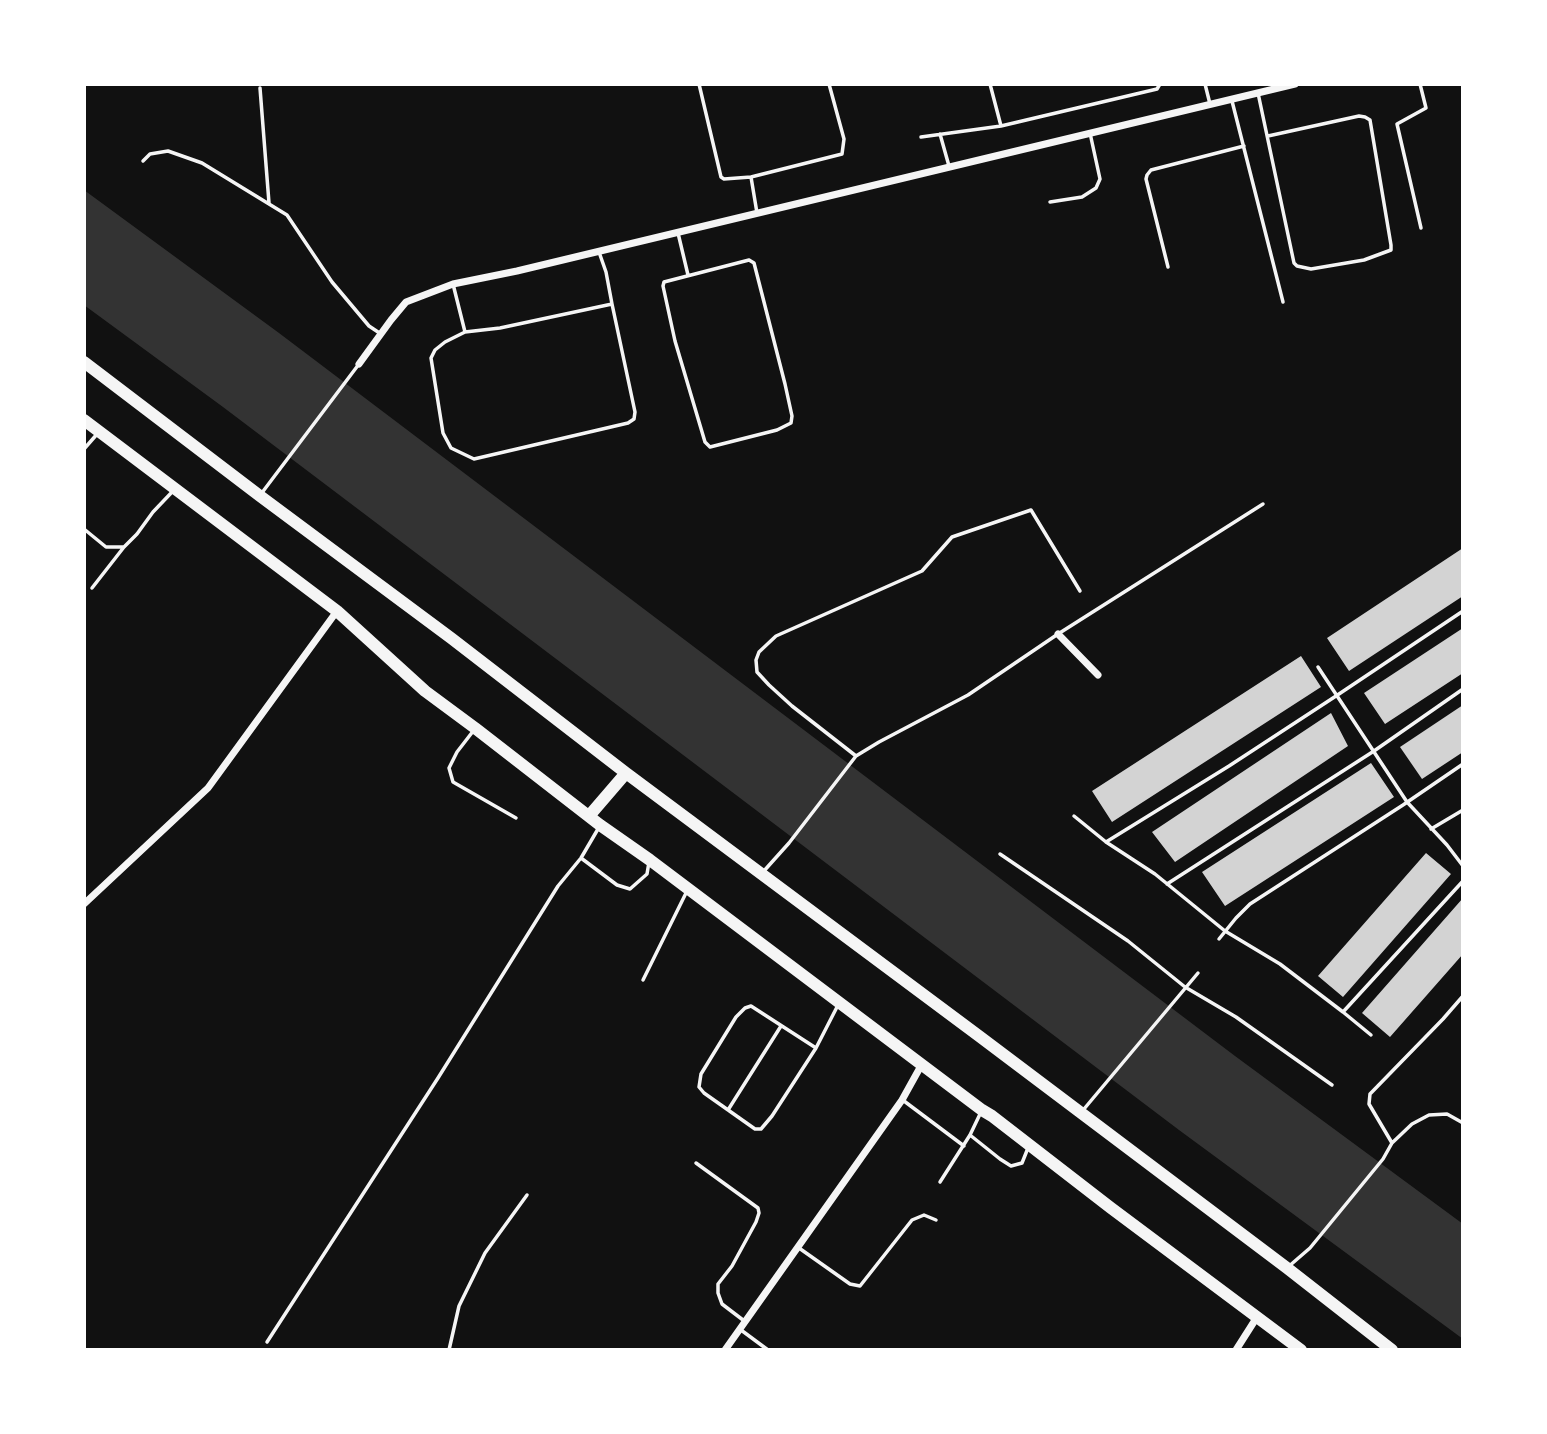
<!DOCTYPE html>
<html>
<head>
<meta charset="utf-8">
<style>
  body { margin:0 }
  #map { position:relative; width:1547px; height:1434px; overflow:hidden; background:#111; font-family:Ubuntu,sans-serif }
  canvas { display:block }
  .frame { position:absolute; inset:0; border:86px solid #fff; pointer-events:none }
</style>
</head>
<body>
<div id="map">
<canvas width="1547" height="1434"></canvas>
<div class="frame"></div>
</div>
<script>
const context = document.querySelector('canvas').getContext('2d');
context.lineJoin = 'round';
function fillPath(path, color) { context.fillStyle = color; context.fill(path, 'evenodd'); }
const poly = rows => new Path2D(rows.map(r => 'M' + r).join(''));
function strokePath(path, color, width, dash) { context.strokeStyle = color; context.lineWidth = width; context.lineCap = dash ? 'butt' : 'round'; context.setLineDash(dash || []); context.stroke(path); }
fillPath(poly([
  [84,190,279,333,1235,1056,1463,1224,1463,1339,1179,1130,223,407,84,305]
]), '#333');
fillPath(poly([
  [1463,548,1463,596,1349,671,1327,638],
  [1463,628,1463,673,1385,724,1364,693],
  [1301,656,1321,687,1112,822,1092,791],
  [1463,705,1463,752,1422,779,1400,747],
  [1331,713,1348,746,1175,862,1152,832],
  [1371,763,1394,797,1225,906,1202,872],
  [1426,853,1451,874,1343,997,1318,976],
  [1463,898,1463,954,1390,1037,1362,1013]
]), '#d3d3d3');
strokePath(poly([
  [699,84,721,177,724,179,751,177,842,154,844,139,829,84],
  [990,84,1001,126],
  [1205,84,1210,104],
  [1420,84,1426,108,1397,124,1421,228],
  [260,88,269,203],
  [1258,93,1294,263,1297,266,1311,269,1364,260,1391,250,1391,245,1370,120,1365,117,1359,116,1268,136],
  [1232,101,1283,302],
  [940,134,949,166],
  [921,137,1001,126,1157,89,1160,84],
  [143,161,150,154,168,151,202,163,287,215,332,282,369,326,381,334],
  [751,177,757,213],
  [1050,202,1082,197,1096,188,1100,179,1090,133],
  [678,233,688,275],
  [749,260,754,263,785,384,792,416,791,423,777,430,710,447,705,442,675,341,663,286,664,282,749,260],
  [1168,267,1146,179,1147,175,1151,170,1244,146],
  [453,284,465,332,500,328,612,304,606,272,599,252],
  [465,332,445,342,435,350,431,358,443,433,451,448,474,459,628,423,634,419,635,412,612,304],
  [84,449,98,433],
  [261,494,359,364],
  [84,529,106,547,124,547,137,534,153,512,173,491],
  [92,588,124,547],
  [1318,667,1407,802,1447,845,1463,866],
  [474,730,457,752,449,768,453,782,516,818],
  [856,756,792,706,769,685,757,672,756,660,759,652,776,636,922,571,952,537,1031,510,1080,591],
  [1074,816,1106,842,1155,874,1225,931,1280,964,1343,1012,1371,1035],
  [1431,829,1463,810],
  [1106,842,1229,766,1336,696,1463,611],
  [1000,854,1128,941,1185,987,1236,1017,1332,1085],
  [581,858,617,885,630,889,647,874,649,862],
  [763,872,789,843,856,756,879,742,968,695,1058,634,1263,504],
  [1167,884,1374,751,1463,689],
  [1219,939,1236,918,1250,904,1403,805,1463,764],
  [643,980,687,891],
  [1343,1012,1463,881],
  [816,1048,751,1006,745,1008,736,1017,701,1074,699,1087,704,1093,755,1129,761,1129,772,1116,816,1048,837,1007],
  [904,1101,964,1146],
  [1084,1109,1198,973],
  [728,1110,781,1026],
  [970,1135,1000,1159,1011,1166,1022,1163,1028,1148],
  [1392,1143,1412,1124,1429,1115,1447,1114,1463,1123],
  [696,1163,758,1208,759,1213,756,1222,732,1266,718,1284,718,1293,722,1304,743,1320],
  [940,1182,970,1135,981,1112],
  [799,1248,850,1284,860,1286,912,1220,924,1215,936,1220],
  [1288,1267,1310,1248,1383,1159,1392,1143,1369,1104,1370,1094,1443,1019,1463,996],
  [741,1330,768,1350],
  [267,1342,438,1078,558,886,581,858,598,829],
  [449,1350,459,1306,485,1253,527,1195]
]), '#f5f5f5', 3.5);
strokePath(poly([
  [359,364,391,320,406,302,453,284,517,271,1295,84],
  [1058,634,1098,675],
  [84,904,208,788,337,611],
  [725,1350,902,1100,922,1064],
  [1236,1350,1257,1317]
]), '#f5f5f5', 7);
strokePath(poly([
  [84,362,260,496,451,638,626,773,979,1036,1287,1268,1392,1350],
  [84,420,337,611,425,691,475,728,600,825,650,860,982,1110,992,1116,1111,1208,1301,1350],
  [589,816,626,773]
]), '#f5f5f5', 12);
</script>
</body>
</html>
